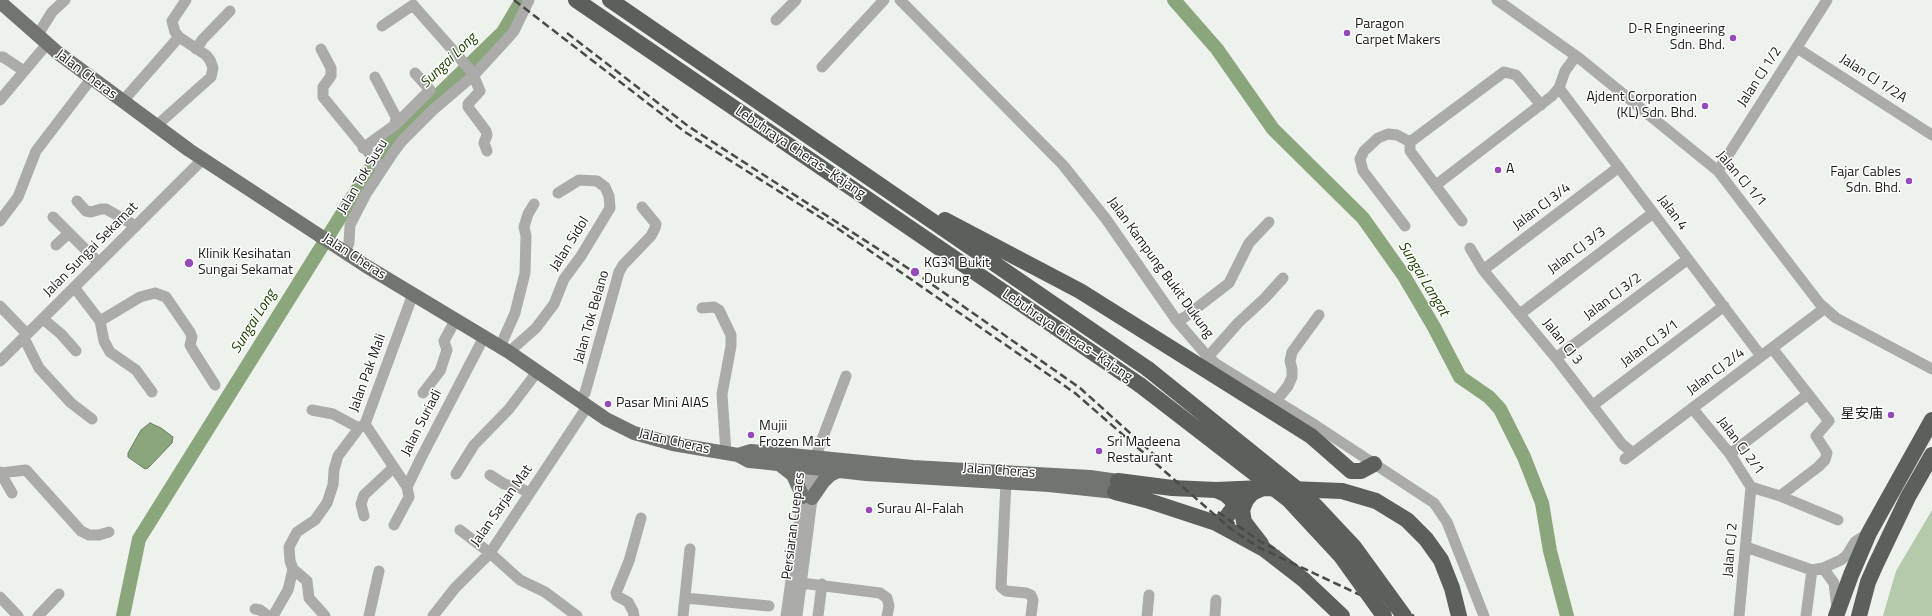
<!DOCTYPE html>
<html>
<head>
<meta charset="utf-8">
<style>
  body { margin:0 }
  canvas { display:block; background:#eef2ec }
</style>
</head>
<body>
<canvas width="1932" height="616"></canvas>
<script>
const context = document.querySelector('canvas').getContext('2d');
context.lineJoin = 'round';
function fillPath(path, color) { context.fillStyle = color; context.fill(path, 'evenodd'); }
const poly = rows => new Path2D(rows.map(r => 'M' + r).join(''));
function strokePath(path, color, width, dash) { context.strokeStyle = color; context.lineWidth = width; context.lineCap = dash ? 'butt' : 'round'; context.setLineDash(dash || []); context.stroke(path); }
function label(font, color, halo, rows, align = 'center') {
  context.font = font + ' "Titillium Web","Noto Sans SC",sans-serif'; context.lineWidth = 3; context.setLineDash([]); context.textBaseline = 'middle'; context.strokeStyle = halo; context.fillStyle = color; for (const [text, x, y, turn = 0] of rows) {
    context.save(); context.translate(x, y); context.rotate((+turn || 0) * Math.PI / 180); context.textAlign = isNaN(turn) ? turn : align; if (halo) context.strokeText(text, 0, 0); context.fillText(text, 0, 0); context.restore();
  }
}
fillPath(poly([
  [1932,510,1932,616,1883,616,1896,571]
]), '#b5caaa');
const water = poly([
  [150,423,161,428,173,437,172,443,148,468,145,469,128,457,128,453,141,430,150,423]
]);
fillPath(water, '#8ba67d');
strokePath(water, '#697d5f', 1);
strokePath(poly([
  [1174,0,1217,49,1273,129,1363,218,1404,276,1434,327,1460,377,1489,397,1500,409,1524,457,1542,503,1550,551,1567,616],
  [123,616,139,539,382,150,503,32,522,0]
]), '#8ba67d', 14);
strokePath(poly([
  [900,0,1063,165,1106,219,1177,321,1208,357,1216,364,1315,425,1434,503,1447,522,1484,616],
  [1497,0,1579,58,1718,171,1820,304,1836,318,1932,369],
  [776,20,796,0],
  [382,26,413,5,472,72,480,91,468,104,468,107,486,131,487,135,484,143,487,151],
  [37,36,52,12,65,0],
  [1797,48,1932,135],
  [196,49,203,39,230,11],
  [321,49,331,68,331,76,323,87,323,97,382,169],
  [0,57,3,57,24,71],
  [822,67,884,0],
  [1559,88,1761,356],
  [0,100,47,44],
  [122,102,179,37],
  [395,125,430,90,415,73],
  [155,127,211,77,213,68,210,60,206,55,179,37,175,32,172,21,186,0],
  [363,148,395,125,396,117,375,77],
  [1718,171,1827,0],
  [1436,185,1552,96,1559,88,1565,71,1576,56],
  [77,201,86,211,91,212,101,209,106,209,136,226],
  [53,217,98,262],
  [0,221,18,197,36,151,91,79],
  [1462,221,1410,151,1410,142,1504,72,1516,75,1541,105],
  [1405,226,1363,171,1360,159,1364,151,1378,138,1388,134,1397,135,1410,142],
  [56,245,69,233],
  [1470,248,1483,270,1556,358,1622,444,1633,453],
  [345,251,349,243,350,225,366,194,393,153,402,141,433,110,474,75,508,38,514,31,529,0],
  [1483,270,1619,167],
  [74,287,100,321,140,297,155,293,166,297,190,332,192,337,190,345,194,352,215,385],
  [0,306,27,334],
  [702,308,714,307,719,310,731,335,731,346,722,394,726,453],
  [1520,314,1653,213],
  [43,319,61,334,76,351],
  [100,321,104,341,110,352,136,370,152,392],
  [1177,321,1185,317,1229,283,1249,243,1269,222],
  [24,338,39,368,71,403,92,419],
  [500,347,515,313,525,273,526,236,524,227,528,214,534,204],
  [1772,348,1829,421,1816,436,1827,453,1825,460,1818,467,1780,496],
  [509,352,536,328,554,304,564,279,581,256,610,208,609,196,605,187,597,181,579,180,558,193],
  [1208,357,1238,323,1265,298,1283,278],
  [1556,358,1688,259],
  [0,361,203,159],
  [423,393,440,371,447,350,444,341,456,319],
  [578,401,585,393,619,272,623,265,651,236,655,228,656,224,642,207],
  [1276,401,1288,386,1292,377,1292,369,1290,361,1292,352,1319,315],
  [1593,405,1724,306],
  [1692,408,1730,454,1751,487,1780,496,1838,520],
  [312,410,333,414,359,428],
  [365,424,407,487],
  [1730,454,1808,394],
  [1625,459,1825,308],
  [0,472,12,493],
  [0,473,26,470,81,531,89,535,99,535,109,532],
  [456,474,474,445,509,409,537,372],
  [490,475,504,484,520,488,529,493],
  [1006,482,1001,587,1006,591,1026,593,1031,595,1033,600,1031,616],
  [364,516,361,504,364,495,393,468],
  [394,525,409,497,407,487,421,458,484,337],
  [460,530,490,553,520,580,545,592,577,616],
  [1746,547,1812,570,1823,568,1841,560,1847,555,1855,542,1869,533],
  [1823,568,1834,583,1837,608],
  [801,583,880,593,887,598,889,606,887,616],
  [0,597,18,616],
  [685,598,769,606],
  [255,609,260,610,268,616],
  [38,616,59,594],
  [273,616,288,590,293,569],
  [325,616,309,598,307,581,293,569,290,561,289,547,297,532,315,520,327,503,333,485,334,470,338,456,359,428,365,424,413,294],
  [369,616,379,571],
  [433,616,455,588,490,553,587,407],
  [634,616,633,611,628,602,617,596,616,593,629,561,641,518],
  [683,616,690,549],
  [786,616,807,467,815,458,846,376],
  [797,616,816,468,815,460],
  [818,616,822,584],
  [1147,616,1149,595],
  [1215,616,1216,600],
  [1739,616,1751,487],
  [1806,616,1812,570]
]), '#abacaa', 11);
strokePath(poly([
  [0,2,58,53,189,150,366,266,509,352,606,419,634,433,673,444,738,455,749,461,760,462,866,474,1049,485,1115,492],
  [738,455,751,451,913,467,1090,477,1118,481],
  [779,464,793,475,803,497],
  [812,498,823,482,830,475,838,471]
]), '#71746f', 14);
strokePath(poly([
  [576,0,1140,385],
  [610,0,1148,369],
  [945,220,1080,291,1311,436,1351,471,1361,471,1374,464],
  [1118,481,1172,488,1216,490,1263,488,1342,491,1376,501,1407,520,1426,539,1441,560,1452,588,1459,616],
  [1216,490,1225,494,1232,500,1234,507,1225,519,1216,523],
  [1115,492,1146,500,1216,523,1264,549,1304,580,1342,616],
  [1261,544,1244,522,1242,510,1246,500,1252,493,1263,488],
  [1836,616,1851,575,1869,533,1932,420],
  [1859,616,1868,582,1876,564,1908,497,1932,455]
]), '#5c605b', 16);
strokePath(poly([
  [514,0,685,132,837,228,1075,393,1231,529,1258,547,1405,616],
  [567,33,688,126,920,276,1080,388,1160,460],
  [1218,512,1261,542,1279,551],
  [1401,609,1414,616]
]), '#494b48', 2.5, [8, 4]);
strokePath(poly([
  [1148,369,1308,498,1354,547,1404,616],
  [1140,385,1289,500,1341,556,1384,616]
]), '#5c605b', 16);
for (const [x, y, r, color] of [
  [1347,33,4,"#944abc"],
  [1733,38,4,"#944abc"],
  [1705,106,4,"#944abc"],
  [1498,170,4,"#944abc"],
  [1909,181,4,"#944abc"],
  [189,263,5,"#944abc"],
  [915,272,5,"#944abc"],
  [608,404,4,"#944abc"],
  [1891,415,4,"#944abc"],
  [751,435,4,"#944abc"],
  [1099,451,4,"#944abc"],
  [869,510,4,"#944abc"]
]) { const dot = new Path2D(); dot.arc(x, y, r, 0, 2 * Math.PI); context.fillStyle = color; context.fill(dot); strokePath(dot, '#fff', 1.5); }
label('14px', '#1b1c1a', '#fff', [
  ["Paragon",1355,25],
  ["Carpet Makers",1355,41],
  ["D-R Engineering",1725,30,"right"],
  ["Sdn. Bhd.",1725,46,"right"],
  ["Ajdent Corporation",1697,98,"right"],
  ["(KL) Sdn. Bhd.",1697,114,"right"],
  ["A",1506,170],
  ["Fajar Cables",1901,173,"right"],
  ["Sdn. Bhd.",1901,189,"right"],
  ["Klinik Kesihatan",198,255],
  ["Sungai Sekamat",198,271],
  ["KG31 Bukit",924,264],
  ["Dukung",924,280],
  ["Pasar Mini AIAS",616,404],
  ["星安庙",1883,415,"right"],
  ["Mujii",759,427],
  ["Frozen Mart",759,443],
  ["Sri Madeena",1107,443],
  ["Restaurant",1107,459],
  ["Surau Al-Falah",877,510]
], 'left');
label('14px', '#1b1c1a', '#fff', [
  ["Jalan Cheras",86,75,37],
  ["Jalan CJ 1/2",1760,77,-57],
  ["Jalan CJ 1/2A",1873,79,33],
  ["Lebuhraya Cheras–Kajang",800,153,34],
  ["Jalan Tok Susu",363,177,-59],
  ["Jalan CJ 1/1",1741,179,49],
  ["Jalan CJ 3/4",1542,207,-37],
  ["Jalan 4",1672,213,53],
  ["Jalan Sidol",570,244,-58],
  ["Jalan Sungai Sekamat",91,250,-45],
  ["Jalan CJ 3/3",1577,251,-37],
  ["Jalan Cheras",354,257,33],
  ["Jalan Kampung Bukit Dukung",1160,268,54],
  ["Jalan CJ 3/2",1613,297,-37],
  ["Jalan Tok Belano",592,317,-74],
  ["Lebuhraya Cheras–Kajang",1067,336,34],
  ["Jalan CJ 3",1562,342,51],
  ["Jalan CJ 3/1",1650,344,-37],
  ["Jalan CJ 2/4",1716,372,-37],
  ["Jalan Pak Mali",368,373,-70],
  ["Jalan Suriadi",422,423,-63],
  ["Jalan Cheras",674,442,13],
  ["Jalan CJ 2/1",1740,446,53],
  ["Jalan Cheras",999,471,4],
  ["Jalan Sarjan Mat",502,506,-55],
  ["Persiaran Cuepacs",794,526,-83],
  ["Jalan CJ 2",1731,550,-85]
]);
label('italic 15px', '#1f4002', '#fff', [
  ["Sungai Long",449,61,-44],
  ["Sungai Langat",1423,279,59],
  ["Sungai Long",254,322,-58]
]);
</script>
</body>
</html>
